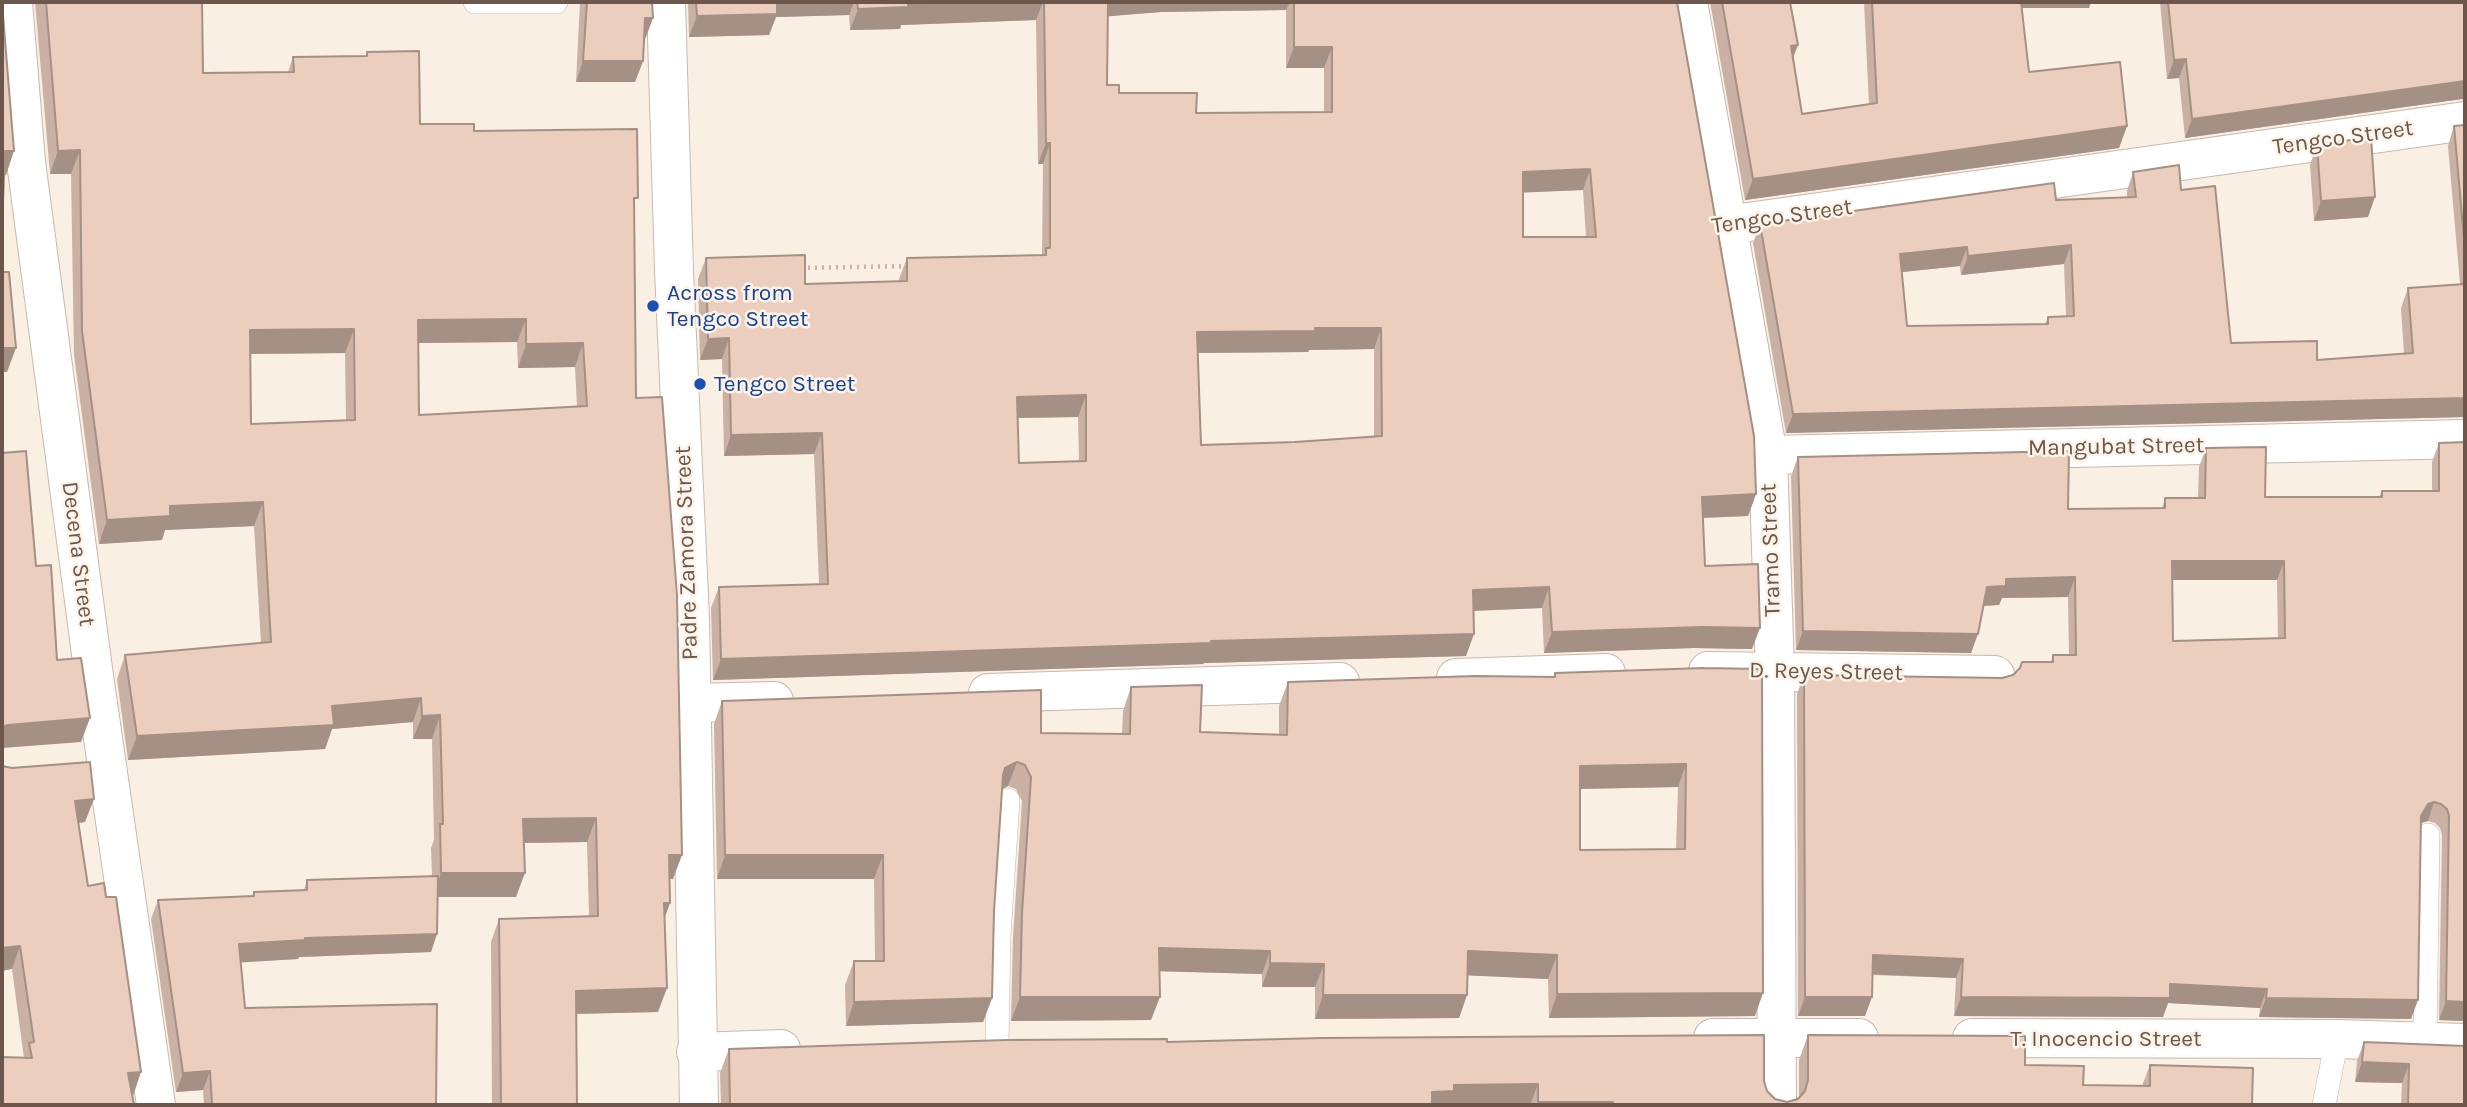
<!DOCTYPE html>
<html>
<head>
<meta charset="utf-8">
<style>
  body { margin:0 }
  #map { position:relative; width:2467px; height:1107px; overflow:hidden; background:#f9efe3; font-family:Karla,sans-serif }
  canvas { display:block }
  .frame { position:absolute; inset:0; border:4px solid #6d574c; pointer-events:none }
</style>
</head>
<body>
<div id="map">
<canvas width="2467" height="1107"></canvas>
<div class="frame"></div>
</div>
<script>
const context = document.querySelector('canvas').getContext('2d');
context.lineJoin = 'round';
const poly = rows => new Path2D(rows.map(r => 'M' + r).join(''));
function strokePath(path, color, width, dash) { context.strokeStyle = color; context.lineWidth = width; context.lineCap = dash ? 'butt' : 'round'; context.setLineDash(dash || []); context.stroke(path); }
function fillPath(path, color) { context.fillStyle = color; context.fill(path, 'evenodd'); }
function label(font, color, halo, rows, align = 'center') {
  context.font = font + ' Karla,sans-serif'; context.lineWidth = 5; context.setLineDash([]); context.textBaseline = 'middle'; context.strokeStyle = halo; context.fillStyle = color; for (const [text, x, y, turn = 0] of rows) {
    context.save(); context.translate(x, y); context.rotate((+turn || 0) * Math.PI / 180); context.textAlign = isNaN(turn) ? turn : align; if (halo) context.strokeText(text, 0, 0); context.fillText(text, 0, 0); context.restore();
  }
}
const lane = poly([
  [475,2,556,2],
  [997,1043,999,936,1008,800],
  [2425,1043,2428,835],
  [2324,1105,2337,1039]
]);
const street = poly([
  [13,2,26,162,93,669,156,1105],
  [1688,2,1768,455,1775,672,1777,1105],
  [1727,225,2465,121],
  [1768,455,2465,439],
  [1708,671,1995,675],
  [1456,678,1606,673],
  [988,693,1340,682],
  [692,703,774,701],
  [1713,1038,1859,1038],
  [1972,1038,2337,1039,2465,1043],
  [696,1052,781,1049]
]);
const secondary = poly([
  [666,2,674,271,690,618,699,1105]
]);
strokePath(lane, '#c8b7ab', 24);
strokePath(street, '#c8b7ab', 40);
strokePath(secondary, '#cdb9ac', 40);
strokePath(poly([
  [801,268,908,266]
]), '#cfb2a2', 4.5, [2, 5]);
strokePath(lane, '#fff', 23);
strokePath(street, '#fff', 38);
strokePath(secondary, '#fff', 38);
fillPath(poly([
  [35,2,202,2,203,73,288,72,293,57,366,56,367,52,420,124,474,131,634,209,636,398,673,879,669,879,670,903,665,917,658,1012,576,1014,577,1105,492,1105,491,942,499,919,589,916,587,842,524,843,516,897,438,897,431,952,299,957,298,959,240,962,245,1008,436,1105,204,1105,203,1090,176,1092,151,919,158,900,252,896,254,892,304,890,307,880,432,876,431,848,434,840,432,739,413,739,413,722,332,729,325,749,128,760,117,679,125,655,261,643,254,526,165,530,162,540,99,544,74,355,71,174,50,174],
  [517,342,518,368,575,367,577,407,419,415,418,343],
  [345,353,346,421,251,424,250,354],
  [580,2,652,2,653,18,645,39,644,39,643,61,635,82,576,82],
  [688,2,1677,2,1756,494,1748,516,1703,518,1705,566,1752,649,1694,648,1544,653,1542,608,1473,611,1466,656,1204,663,1203,664,713,680,711,608,719,587,819,584,814,454,724,456,722,359,700,360,698,279,706,258,805,284,899,282,899,279,907,258,1042,255,1043,164,1038,164,1036,20,901,25,900,29,850,30,849,15,776,17,769,35,689,37],
  [1286,10,1286,68,1324,68,1324,112,1196,113,1119,93,1107,85,1108,16,1161,12],
  [1583,190,1586,237,1523,237,1523,192],
  [1374,349,1374,437,1295,442,1201,445,1198,353,1308,352,1309,350],
  [1078,417,1079,461,1019,463,1017,418],
  [1710,2,1790,2,1793,57,1802,114,1869,105,1864,2,2091,2,2089,8,2022,8,2029,72,2127,126,2119,148,1745,200],
  [2160,2,2465,2,2465,100,2462,99,2185,138,2179,78,2167,79],
  [2465,125,2465,417,1786,433,1753,243,1760,224,2056,200,2127,197,2127,191,2133,172,2181,190,2231,343,2317,360,2404,353,2401,308,2408,288,2460,284,2448,146,2454,126],
  [2064,264,2066,316,2048,317,2045,324,1907,326,1902,272,1960,266,1961,275],
  [2317,145,2368,217,2314,221,2310,165],
  [2439,443,2465,1021,2439,1020,2442,835,2440,828,2435,823,2428,821,2421,823,2411,1019,2259,1017,2260,1008,2168,1003,2163,1017,1954,1016,1956,978,1872,975,1865,1016,1798,1016,1797,694,1804,675,2002,678,2051,662,2053,655,2069,655,2068,597,2002,598,1999,605,1983,606,1971,653,1796,650,1791,476,1798,457,2068,509,2162,508,2165,498,2198,498,2199,467,2206,448,2265,497,2379,497,2382,491,2432,491,2432,462],
  [2173,580,2277,580,2278,639,2173,641],
  [1704,668,1755,1016,1549,1018,1548,979,1467,975,1467,995,1459,1018,1315,1019,1315,987,1262,987,1262,974,1159,971,1151,1020,1011,1021,1013,937,1022,801,1016,789,1008,786,1002,789,994,911,992,998,983,1022,846,1026,845,985,854,961,875,961,874,879,717,879,714,724,722,701,1041,733,1122,734,1123,711,1131,687,1200,732,1279,735,1279,706,1288,682,1553,677,1555,673],
  [1678,787,1676,849,1580,850,1580,789],
  [2,766,85,822,79,823,88,886,141,1072,24,1058,12,969],
  [1808,1035,2025,1065,2083,1085,2142,1086,2150,1065,2252,1104,2273,1105,721,1105,720,1073,729,1049,1167,1042,1764,1081,1767,1091,1775,1099,1787,1102,1799,1097,1799,1060],
  [2364,1042,2465,1046,2465,1105,2401,1105,2402,1083,2355,1082,2357,1061]
]), '#cab1a3');
fillPath(poly([
  [774,2,854,2,849,15,776,17,769,35,689,37,697,16],
  [958,2,1043,2,1036,20,901,25,900,29,850,30,858,9,908,4],
  [1106,2,1290,2,1286,10,1161,12,1100,17],
  [2014,2,2091,2,2089,8,2012,8],
  [645,18,653,18,645,39,637,39],
  [1798,45,1790,66,1791,46],
  [1294,47,1332,47,1324,68,1286,68],
  [2186,59,2179,78,2167,79,2174,60],
  [583,61,643,61,635,82,576,82],
  [2465,81,2465,100,2462,99,2185,138,2192,119],
  [2127,126,2119,148,1745,200,1753,179],
  [1046,143,1050,143,1043,164,1038,164],
  [80,150,71,174,50,174,58,151],
  [5,151,14,151,6,175,2,175],
  [1590,169,1583,190,1515,193,1523,172],
  [2375,197,2368,217,2314,221,2321,201],
  [2071,245,2064,264,1961,275,1968,256],
  [1967,247,1960,266,1893,273,1900,254],
  [526,319,517,342,409,343,418,320],
  [1315,328,1381,328,1374,349,1309,350,1308,352,1189,353,1197,332],
  [354,329,345,353,241,354,250,330],
  [729,338,722,359,700,360,708,339],
  [583,343,575,367,518,368,526,344],
  [2,348,16,348,7,372,2,372],
  [1086,395,1078,417,1009,418,1017,397],
  [2465,398,2465,417,1786,433,1793,414],
  [822,433,814,454,724,456,731,435],
  [1756,494,1748,516,1694,518,1702,497],
  [263,502,254,526,165,530,162,540,99,544,107,520,170,506],
  [2172,561,2284,561,2277,580,2165,580],
  [2075,577,2068,597,2002,598,1999,605,1980,606,1987,587,2006,579],
  [1549,587,1542,608,1465,611,1473,590],
  [1702,627,1760,628,1752,649,1694,648,1544,653,1552,632],
  [1803,631,1978,634,1971,653,1796,650],
  [1474,634,1466,656,1204,663,1203,664,713,680,721,659,1211,641],
  [421,698,413,722,332,729,325,749,128,760,137,736,332,706],
  [440,715,432,739,413,739,422,716],
  [90,718,81,742,2,748,2,727,8,725],
  [1017,762,1008,786,997,792,1005,768],
  [1686,764,1678,787,1571,789,1580,766],
  [94,799,85,822,67,824,75,801],
  [2434,802,2428,821,2421,823,2421,816,2428,804],
  [596,818,587,842,515,843,523,819],
  [669,855,682,855,673,879,660,879],
  [725,855,883,855,874,879,717,879],
  [441,873,525,873,516,897,433,897],
  [664,903,670,903,661,926],
  [437,934,431,952,299,957,298,959,232,963,239,944,305,938],
  [20,946,12,969,2,971,2,948],
  [1159,948,1270,951,1262,974,1150,971],
  [1468,951,1557,955,1548,979,1459,975],
  [1873,955,1963,959,1956,978,1866,974],
  [1270,963,1324,964,1315,987,1262,987],
  [2170,984,2267,989,2260,1008,2168,1003,2163,1017,1954,1016,1961,997],
  [667,988,658,1012,567,1014,576,991],
  [1763,993,1755,1016,1549,1018,1557,994],
  [1323,995,1467,995,1459,1018,1315,1019],
  [1020,997,1160,997,1151,1020,1011,1021],
  [1805,997,1872,997,1865,1016,1798,1016],
  [992,998,983,1022,846,1026,854,1002],
  [2266,998,2418,1000,2411,1019,2259,1017],
  [2446,1001,2465,1002,2465,1021,2439,1020],
  [2362,1062,2409,1064,2402,1083,2355,1082],
  [210,1071,203,1090,176,1092,183,1073],
  [141,1072,133,1096,128,1073],
  [1538,1084,1530,1105,1427,1105,1432,1092,1454,1085],
  [1538,1102,1613,1102,1611,1105,1536,1105]
]), '#a49085');
const building = poly([
  [46,2,202,2,203,73,294,72,293,57,367,56,367,52,419,51,420,124,474,124,474,131,637,129,638,198,634,198,636,398,662,397,677,595,682,855,669,855,670,903,664,903,667,988,576,991,577,1105,501,1105,499,919,598,916,596,818,523,819,525,873,441,873,440,824,443,824,440,715,422,716,421,698,332,706,334,725,137,736,125,655,271,642,263,502,170,506,170,516,107,520,82,331,80,150,58,151,46,2],
  [526,319,526,344,583,343,587,406,419,415,418,320,526,319],
  [354,329,355,420,251,424,250,330,354,329],
  [587,2,652,2,653,18,645,18,643,61,583,61,587,2],
  [696,2,777,2,777,14,697,16,696,2],
  [857,2,958,2,908,4,908,7,858,9,857,2],
  [1044,2,1108,2,1107,85,1119,85,1119,93,1197,93,1196,113,1332,112,1332,47,1294,47,1294,2,1677,2,1754,436,1756,494,1702,497,1705,566,1758,564,1760,628,1702,627,1552,632,1549,587,1473,590,1474,634,1211,641,1211,643,721,659,719,587,828,584,822,433,731,435,729,338,708,339,706,258,805,255,805,284,907,281,907,258,1046,255,1046,248,1050,248,1050,143,1046,143,1044,2],
  [1590,169,1596,237,1523,237,1523,172,1590,169],
  [1315,328,1381,328,1382,436,1295,442,1201,445,1197,332,1315,331,1315,328],
  [1086,395,1086,461,1019,463,1017,397,1086,395],
  [1722,2,1790,2,1798,45,1791,46,1802,114,1877,103,1872,2,2021,2,2029,72,2120,62,2127,126,1753,179,1722,2],
  [2168,2,2465,2,2465,81,2192,119,2186,59,2174,60,2168,2],
  [2,3,14,151,5,151,2,229,2,3],
  [2465,125,2465,250,2454,126,2465,125],
  [2371,137,2375,197,2321,201,2317,145,2371,137],
  [2179,165,2181,190,2215,186,2231,343,2317,341,2317,360,2413,353,2408,288,2465,284,2465,398,1793,414,1760,224,2054,183,2056,200,2136,197,2133,172,2179,165],
  [2071,245,2074,316,2048,317,2048,324,1907,326,1900,254,1967,247,1968,256,2071,245],
  [2,272,9,272,16,348,2,348,2,272],
  [2465,442,2465,1002,2446,1001,2449,816,2447,809,2441,804,2434,802,2428,804,2421,816,2418,1000,2266,998,2267,989,2170,984,2170,998,1961,997,1963,959,1873,955,1872,997,1805,997,1804,675,2002,678,2013,675,2020,668,2022,662,2053,662,2053,655,2076,655,2075,577,2006,579,2006,586,1987,587,1978,634,1803,631,1798,457,2069,451,2068,509,2165,508,2165,498,2205,498,2206,448,2266,447,2265,497,2382,497,2382,491,2439,491,2439,443,2465,442],
  [2172,561,2284,561,2285,638,2173,641,2172,561],
  [26,451,36,566,51,565,57,660,81,658,90,718,8,725,2,727,2,453,26,451],
  [1704,668,1762,669,1763,993,1557,994,1557,955,1468,951,1467,995,1323,995,1324,964,1270,963,1270,951,1159,948,1160,997,1020,997,1022,913,1031,777,1025,765,1017,762,1005,768,1003,775,994,911,992,998,854,1002,854,961,884,961,883,855,725,855,722,701,1041,690,1041,733,1130,734,1131,687,1202,685,1200,732,1287,735,1288,682,1475,676,1555,677,1555,673,1704,668],
  [1686,764,1685,849,1580,850,1580,766,1686,764],
  [90,762,94,799,75,801,88,886,104,883,106,897,116,897,141,1072,128,1073,134,1105,2,1105,2,1057,32,1058,29,1043,34,1042,20,946,2,948,2,766,12,768,90,762],
  [438,876,437,934,305,938,305,940,239,944,245,1008,437,1004,436,1105,212,1105,210,1071,183,1073,158,900,254,896,254,892,307,890,307,880,438,876],
  [1764,1035,1764,1081,1767,1091,1775,1099,1787,1102,1798,1099,1805,1091,1808,1080,1808,1035,2025,1036,2025,1065,2084,1066,2083,1085,2150,1086,2150,1065,2253,1068,2252,1104,2273,1105,1613,1105,1613,1102,1538,1102,1538,1084,1454,1085,1454,1091,1432,1092,1432,1105,730,1105,729,1049,1006,1040,1167,1039,1167,1042,1322,1038,1764,1035],
  [2364,1042,2465,1046,2465,1105,2408,1105,2409,1064,2362,1062,2364,1042]
]);
fillPath(building, '#ebcebe');
strokePath(building, '#a49085', 2);
for (const [x, y, r, color] of [
  [653,306,7,"#1a4fb4"],
  [700,384,7,"#1a4fb4"]
]) { const dot = new Path2D(); dot.arc(x, y, r, 0, 2 * Math.PI); context.fillStyle = color; context.fill(dot); strokePath(dot, '#fcf4e8', 2.5); }
label('23px', '#6d574c', '#fcf4e8', [
  ["Tengco Street",2343,138,-8],
  ["Tengco Street",1782,217,-8],
  ["Mangubat Street",2116,447,-1],
  ["Tramo Street",1771,550,-92],
  ["Padre Zamora Street",687,553,-92],
  ["Decena Street",78,554,83],
  ["D. Reyes Street",1826,672,1],
  ["T. Inocencio Street",2106,1039]
]);
label('23px', '#164399', '#fcf4e8', [
  ["Across from",667,293],
  ["Tengco Street",667,319],
  ["Tengco Street",714,384]
], 'left');
</script>
</body>
</html>
